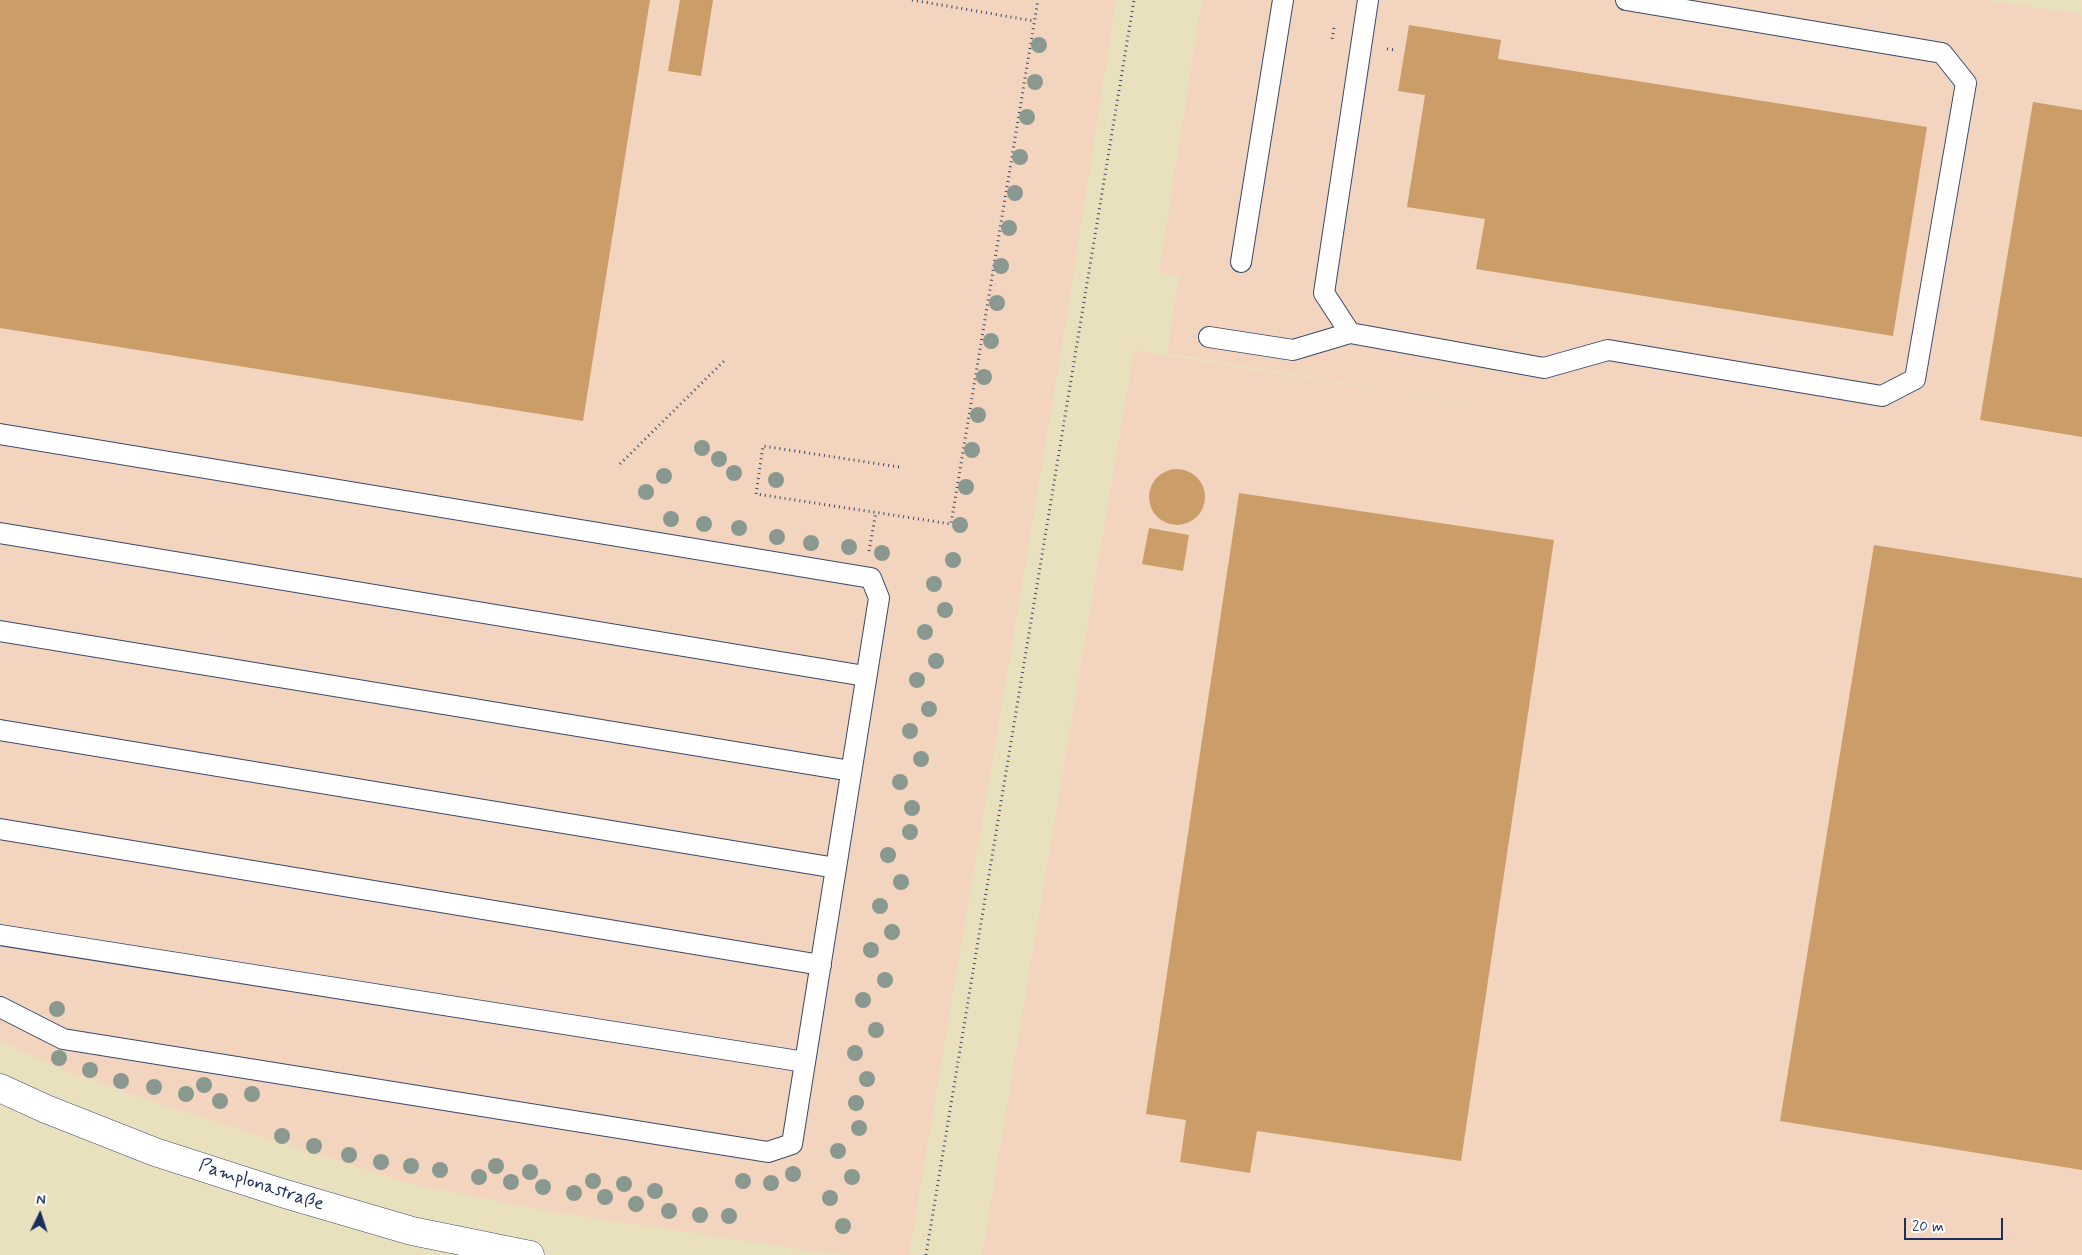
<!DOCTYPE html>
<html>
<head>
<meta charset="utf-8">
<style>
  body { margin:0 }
  #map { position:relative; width:2082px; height:1255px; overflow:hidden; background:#e9e1be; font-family:Mynerve,sans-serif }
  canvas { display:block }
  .north { position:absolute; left:15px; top:1190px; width:50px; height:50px; -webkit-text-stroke:4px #fff; paint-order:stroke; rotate:4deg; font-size:14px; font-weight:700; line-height:20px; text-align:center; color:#1b2f5e }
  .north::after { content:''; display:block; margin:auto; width:18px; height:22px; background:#1b2f5e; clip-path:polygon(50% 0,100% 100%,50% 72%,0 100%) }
  .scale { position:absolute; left:1904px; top:1218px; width:99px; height:22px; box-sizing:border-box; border:2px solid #1b2f5e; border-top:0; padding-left:6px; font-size:15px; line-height:18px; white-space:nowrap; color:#1b2f5e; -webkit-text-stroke:4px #fff; paint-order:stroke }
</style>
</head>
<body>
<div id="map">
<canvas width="2082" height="1255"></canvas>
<div class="north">N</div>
<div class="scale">20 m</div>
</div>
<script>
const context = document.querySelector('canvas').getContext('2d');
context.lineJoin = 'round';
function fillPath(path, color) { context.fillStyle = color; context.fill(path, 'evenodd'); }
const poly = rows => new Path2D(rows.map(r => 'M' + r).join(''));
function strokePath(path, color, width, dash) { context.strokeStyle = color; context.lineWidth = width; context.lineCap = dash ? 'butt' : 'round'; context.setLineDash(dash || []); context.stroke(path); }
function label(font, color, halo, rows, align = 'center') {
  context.font = font + ' Mynerve,sans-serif'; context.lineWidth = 5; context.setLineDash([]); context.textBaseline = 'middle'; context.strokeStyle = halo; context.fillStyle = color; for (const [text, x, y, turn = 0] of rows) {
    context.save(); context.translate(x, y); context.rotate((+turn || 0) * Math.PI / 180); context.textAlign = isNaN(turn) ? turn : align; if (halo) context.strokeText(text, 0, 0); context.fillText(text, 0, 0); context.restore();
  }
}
fillPath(poly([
  [0,0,1116,0,1063,340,909,1255,854,1255,805,1250,555,1212,419,1186,169,1107,64,1070,0,1041],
  [1202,0,1989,0,2082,15,2082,1255,982,1255,1134,350,1539,416,1167,353,1179,276,1159,272]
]), '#f3d4be');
fillPath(poly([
  [0,0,650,0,583,421,0,328],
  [680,0,713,0,701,76,668,71],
  [1409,25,1501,40,1498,59,1927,127,1893,336,1476,269,1485,219,1407,207,1425,95,1398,91],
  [2033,102,2082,110,2082,437,1980,420],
  '1149 497a28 28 0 1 1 56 0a28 28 0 1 1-56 0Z',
  [1239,493,1554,540,1461,1161,1257,1131,1250,1173,1180,1162,1186,1120,1146,1114],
  [1149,528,1189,535,1183,571,1142,564],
  [1874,545,2082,578,2082,1170,1780,1121]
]), '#cb9e69');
const lane = poly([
  [1368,0,1324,293,1350,333,1544,368,1608,350,1882,396,1915,379,1966,83,1942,53,1626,0],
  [1241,262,1283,0],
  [1209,337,1293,350,1350,333],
  [0,434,871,578,879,598,792,1144,768,1152,63,1039,0,1007],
  [0,533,865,676],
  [0,631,851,771],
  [0,730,836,868],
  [0,829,821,965],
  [0,935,805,1062]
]);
const street = poly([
  [0,1088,46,1109,155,1152,282,1193,412,1231,530,1255]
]);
strokePath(lane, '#3a4a6c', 22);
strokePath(street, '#3a4a6c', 29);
strokePath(poly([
  [912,0,1034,21],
  [1334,28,1332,39,1334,40],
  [1387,49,1396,50],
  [620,464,725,360],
  [899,467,763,446,756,494,951,524,1038,0],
  [869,551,876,512],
  [926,1255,1134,0]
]), '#3a4a6c', 3, [1, 4]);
strokePath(lane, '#fff', 20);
strokePath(street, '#fff', 28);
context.fillStyle = '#8a998f';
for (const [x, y] of [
  [1039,45],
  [1035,82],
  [1027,117],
  [1020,157],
  [1015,193],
  [1009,228],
  [1001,266],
  [997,303],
  [991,341],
  [984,377],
  [978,415],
  [702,448],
  [972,450],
  [719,459],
  [734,473],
  [664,476],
  [776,480],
  [966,487],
  [646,492],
  [671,519],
  [704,524],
  [960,525],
  [739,528],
  [777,537],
  [811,543],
  [849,547],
  [882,553],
  [953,560],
  [934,584],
  [945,610],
  [925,632],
  [936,661],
  [917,680],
  [929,709],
  [910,731],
  [921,759],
  [900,782],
  [912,808],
  [910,832],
  [888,855],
  [901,882],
  [880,906],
  [892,932],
  [871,950],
  [885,980],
  [863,1000],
  [57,1009],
  [876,1030],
  [855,1053],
  [59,1058],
  [90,1070],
  [867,1079],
  [121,1081],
  [204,1085],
  [154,1087],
  [186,1094],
  [252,1094],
  [220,1101],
  [856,1103],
  [859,1128],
  [282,1136],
  [314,1146],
  [838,1151],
  [349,1155],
  [381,1162],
  [411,1166],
  [496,1166],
  [440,1170],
  [530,1172],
  [793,1174],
  [479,1177],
  [852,1177],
  [593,1181],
  [743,1181],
  [511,1182],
  [771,1183],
  [624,1184],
  [543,1187],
  [655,1191],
  [574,1193],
  [605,1197],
  [830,1198],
  [636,1204],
  [669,1211],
  [700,1215],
  [729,1216],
  [843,1226]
]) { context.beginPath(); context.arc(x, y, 8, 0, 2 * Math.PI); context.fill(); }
label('19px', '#1b2f5e', '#fff', [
  ["Pamplonastraße",261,1186,18]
]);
</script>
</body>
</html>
